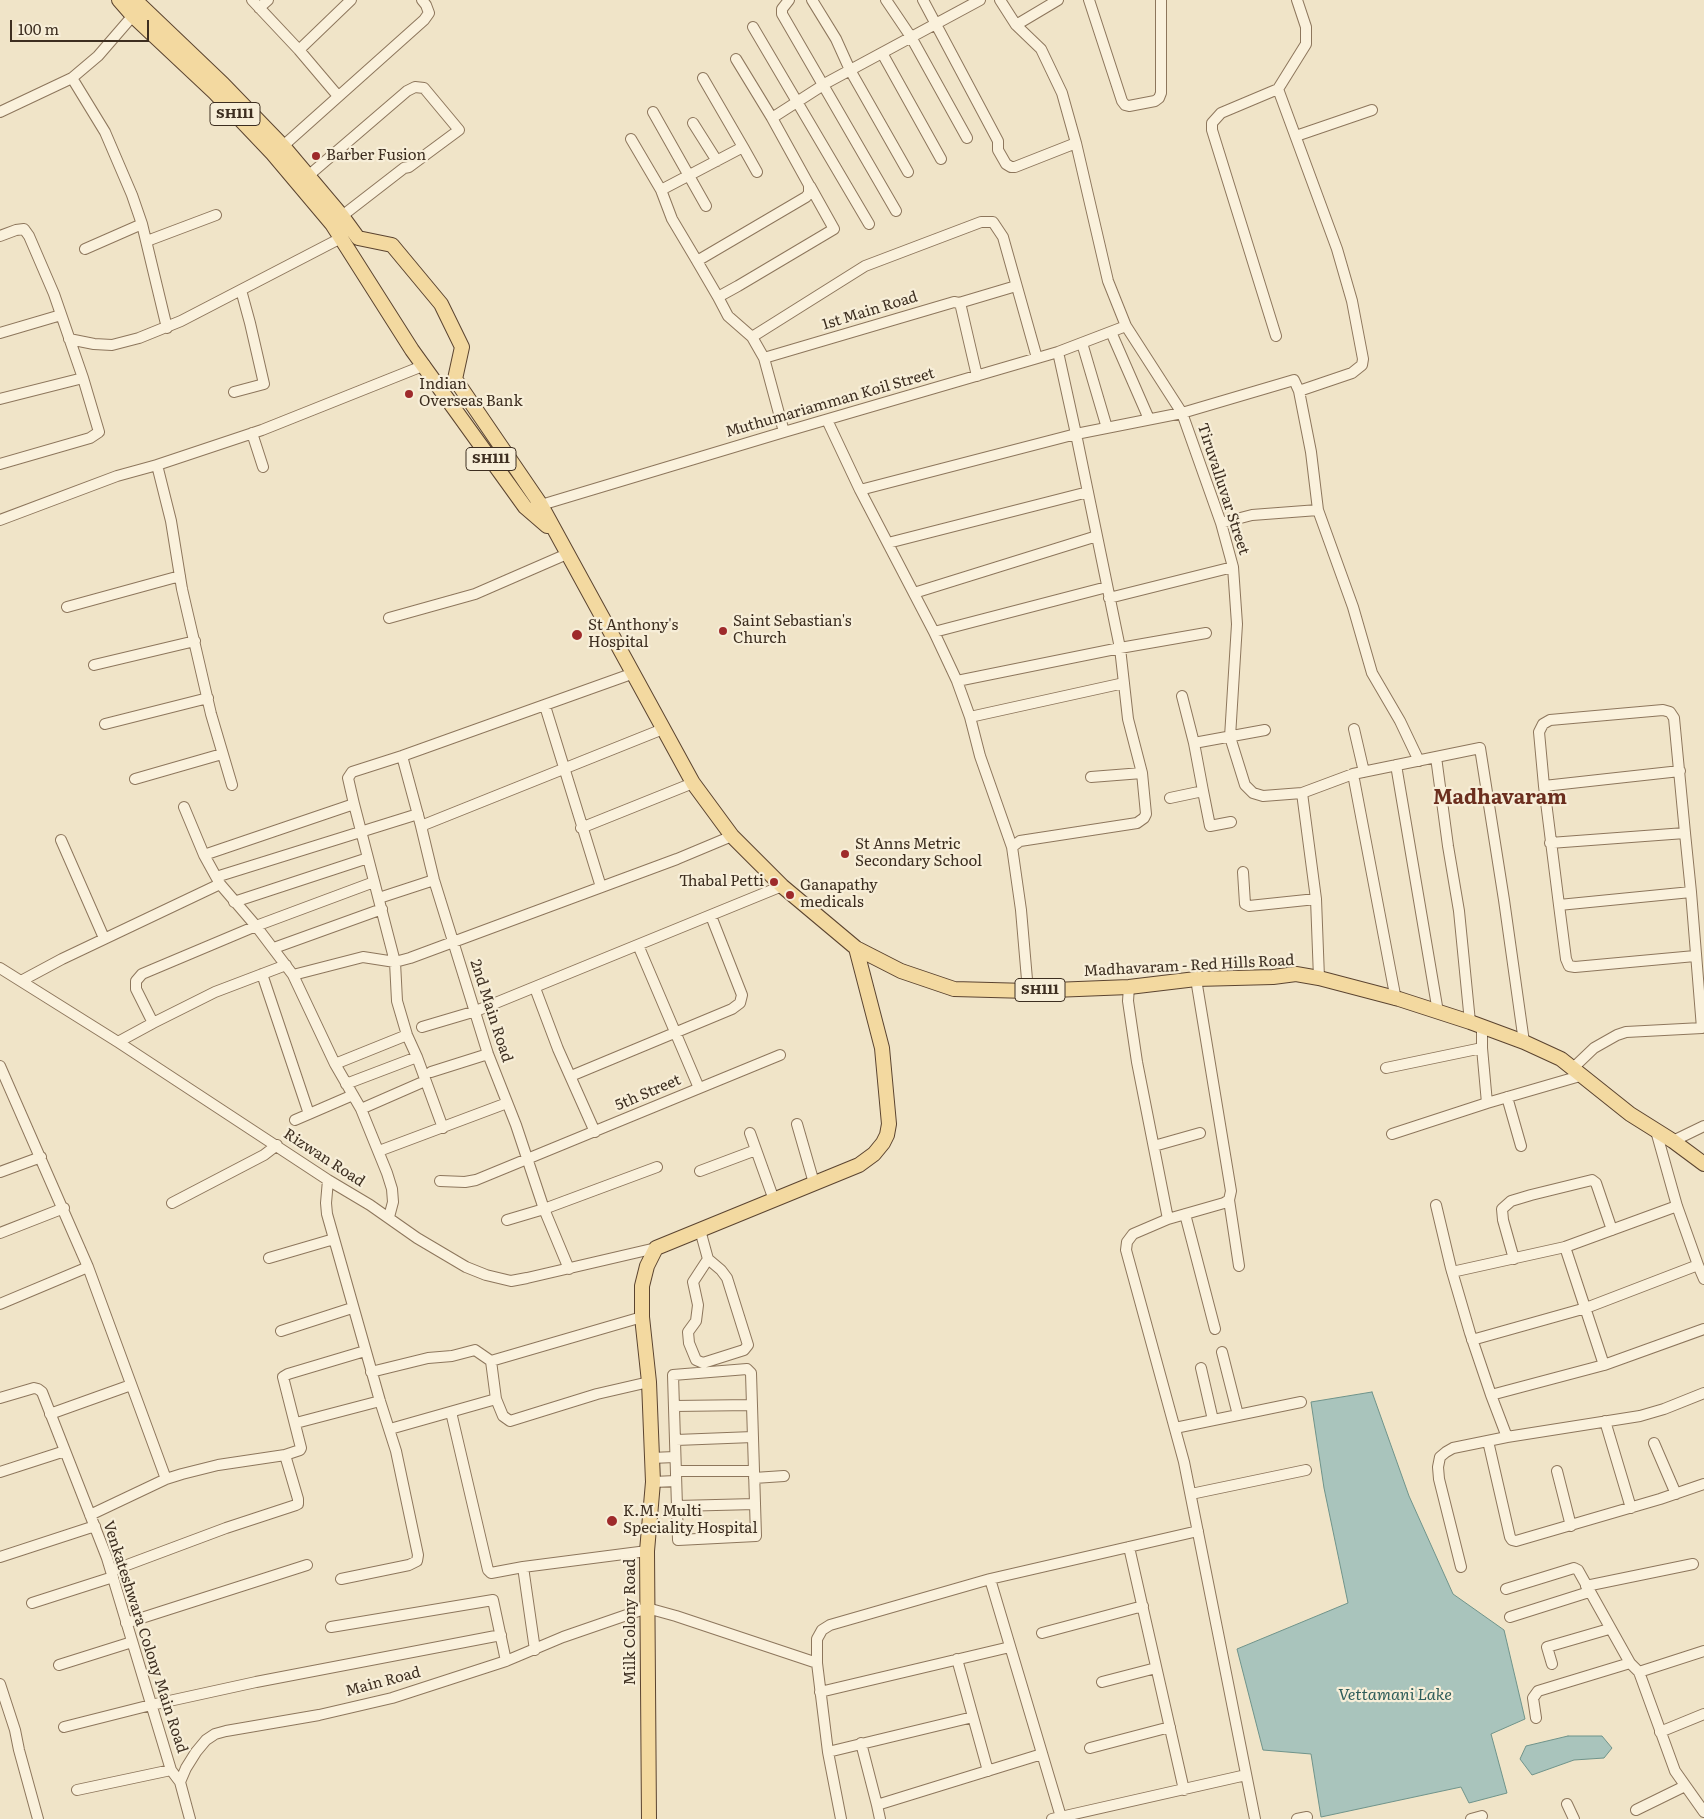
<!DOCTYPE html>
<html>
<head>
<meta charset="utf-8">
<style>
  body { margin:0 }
  #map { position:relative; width:1704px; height:1819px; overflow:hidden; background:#f0e4c8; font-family:Literata,serif }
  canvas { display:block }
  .scale { position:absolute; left:10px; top:20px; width:139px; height:22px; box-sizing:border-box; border:2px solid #3d2e20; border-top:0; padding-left:6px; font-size:15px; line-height:18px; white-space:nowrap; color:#3d2e20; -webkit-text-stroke:4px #f7eed8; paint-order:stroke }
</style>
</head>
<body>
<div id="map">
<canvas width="1704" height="1819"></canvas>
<div class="scale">100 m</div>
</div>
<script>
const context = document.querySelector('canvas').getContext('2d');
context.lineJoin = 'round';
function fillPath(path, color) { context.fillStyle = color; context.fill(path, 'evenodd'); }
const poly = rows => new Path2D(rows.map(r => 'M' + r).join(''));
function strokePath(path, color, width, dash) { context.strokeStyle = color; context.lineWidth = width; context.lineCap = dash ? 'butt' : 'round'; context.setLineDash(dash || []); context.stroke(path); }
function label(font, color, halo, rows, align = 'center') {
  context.font = font + ' Literata,serif'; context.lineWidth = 4.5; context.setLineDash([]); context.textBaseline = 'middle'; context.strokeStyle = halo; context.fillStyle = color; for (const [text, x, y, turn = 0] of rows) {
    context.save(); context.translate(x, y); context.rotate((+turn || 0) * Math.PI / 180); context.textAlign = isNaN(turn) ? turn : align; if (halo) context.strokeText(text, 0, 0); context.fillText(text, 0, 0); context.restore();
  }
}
const water = poly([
  [1372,1392,1409,1496,1453,1594,1504,1630,1525,1719,1491,1734,1507,1793,1469,1803,1461,1787,1321,1817,1311,1754,1263,1750,1237,1649,1348,1603,1324,1488,1311,1402,1372,1392],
  [1568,1736,1602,1736,1612,1748,1604,1758,1574,1760,1532,1775,1520,1759,1526,1746,1568,1736]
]);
fillPath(water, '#a9c4bc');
strokePath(water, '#6f938a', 1);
const minor = poly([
  [252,0,299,50,338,96],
  [789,0,782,9,782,14,896,211],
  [812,0,836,39,850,70,908,172],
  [886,0,911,37,967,138],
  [923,0,998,141,998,150,1006,164,1011,167,1015,167,1076,143],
  [1000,0,1016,25,1041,49,1062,93,1076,143,1108,281,1126,326,1182,413,1221,523,1233,567,1237,624,1230,737,1245,785,1253,793,1263,796,1302,793,1353,774,1480,748,1504,900,1524,1042],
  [1089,0,1122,101,1125,105,1129,106,1155,101,1159,98,1161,93,1161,0],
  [1297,0,1306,27,1306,44,1278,89,1337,249,1352,301,1363,359,1362,365,1352,373,1299,391],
  [259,8,268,0],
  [1016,25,1058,0],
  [753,27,869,224],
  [299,50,351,0],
  [882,53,941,159],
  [736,59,772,118,828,82,980,0],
  [72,78,105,132,132,195,142,224,85,249],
  [0,112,72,78,98,56,136,12],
  [653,112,706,206],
  [693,123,717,161],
  [1296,136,1372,110],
  [631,139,661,190,743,147,703,78],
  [283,146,424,20,429,13,426,5,422,0],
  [743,147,757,172],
  [308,176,407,91,415,87,424,88,459,130,409,167,404,168,342,216],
  [661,190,672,219,697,261,806,197,809,193,809,185,772,118],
  [142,224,167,328],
  [0,236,16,230,24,229,29,236,54,294,83,378,99,432,90,438,0,464],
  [147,241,216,215],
  [697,261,718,297,738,286,834,229,810,186],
  [718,297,728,316,752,337],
  [959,303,961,307,977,376],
  [1111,332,1149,419],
  [0,333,61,315],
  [1276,336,1212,130,1212,123,1221,113,1278,89],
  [69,339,94,344,112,345,139,338,181,321,341,238],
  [1082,343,1107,428],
  [1058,352,1076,434,1182,413,1294,380,1299,391,1311,452,1318,510,1353,607,1372,673,1400,721,1419,761],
  [764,358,954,302,959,303,1016,286],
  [234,392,264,384,250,323,241,290],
  [0,399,83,378],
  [827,420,860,490],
  [784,432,764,358,752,337,865,266,981,222,993,222,1003,237,1037,358],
  [252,433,263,467],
  [541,505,784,432,1058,352,1126,326],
  [0,520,117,476,157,465],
  [1221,523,1252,515,1318,510],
  [888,543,1088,492],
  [914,593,1097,536],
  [1109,598,1233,567],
  [67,607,180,576],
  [389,618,475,594,567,554],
  [934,632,1107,587],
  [94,665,195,641],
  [957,681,970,717,1124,683],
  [1182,696,1194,743,1265,730],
  [545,706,601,887],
  [970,717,980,756,1012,847],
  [105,724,208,698],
  [1354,729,1364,772],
  [402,756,421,826,434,880,488,1054,516,1125,544,1209,569,1269],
  [1436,757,1448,846,1459,911,1470,1022],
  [1396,765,1438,1012],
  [1142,773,1128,719,1120,648,1076,434,860,490,934,632,957,681,1120,648,1206,633],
  [1353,774,1396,1000],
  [135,779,222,754],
  [232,785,211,714,182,589,171,521,157,465,262,430,425,365],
  [1544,786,1680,771],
  [1203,791,1210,826,1231,822],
  [1302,793,1316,899],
  [1170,798,1203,791,1194,743],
  [354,804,348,778,352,772,402,756,634,673],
  [184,807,204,855,220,884,256,926,293,975,335,1064,407,1035],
  [421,826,663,729],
  [581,828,693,783],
  [1685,833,1674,718,1670,712,1663,710,1550,720,1543,724,1539,732,1544,786,1559,905,1691,892],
  [61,840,104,938],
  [1550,843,1685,833,1691,892,1702,1028,1626,1032,1617,1035,1594,1048,1572,1069],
  [204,855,354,804,395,962,397,1001,407,1035,417,1057,443,1128],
  [1243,872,1245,904,1249,906,1316,899,1319,978],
  [216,877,418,814],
  [379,898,434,880],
  [234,902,368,858],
  [1559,905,1566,959,1569,966,1575,967,1695,956],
  [638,945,699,1088],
  [274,948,382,909],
  [0,968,118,1042,328,1180,370,1205,417,1238,466,1267,486,1275,511,1281,527,1278,656,1248],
  [262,974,309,1114,353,1095],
  [293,975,363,957,395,962,410,958,677,859,732,836],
  [21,981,62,959,220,884],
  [1129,987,1128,1001,1137,1062,1168,1219,1133,1234,1127,1242,1126,1250,1184,1462,1255,1819],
  [535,988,558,1049,595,1132],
  [1028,991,1021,910,1012,847,1020,841,1137,823,1144,818,1146,814,1142,773,1091,777],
  [153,1023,136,989,136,981,142,974,256,926,374,882],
  [422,1027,476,1011,782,886],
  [1482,1027,1482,1048,1487,1103,1580,1076],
  [118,1042,153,1023,215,992,286,965],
  [335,1064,361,1109,387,1173,392,1189,393,1202,389,1217],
  [0,1066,88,1267,166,1479],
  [1386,1068,1482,1048],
  [431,1072,488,1054],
  [571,1076,732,1009,740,1003,742,995,711,916],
  [346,1084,417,1057],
  [1507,1097,1521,1146],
  [361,1109,425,1081],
  [295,1120,309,1114],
  [797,1124,814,1183],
  [750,1133,774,1200],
  [1392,1134,1487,1103],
  [1673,1141,1704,1126],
  [1154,1146,1200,1133],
  [379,1151,507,1103],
  [700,1171,756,1150],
  [0,1172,41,1157],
  [328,1180,326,1203,327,1214,380,1401,396,1451,418,1555,417,1561,409,1565,341,1579],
  [440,1181,465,1182,476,1180,780,1055],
  [1229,1200,1239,1266],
  [172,1203,264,1155,277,1145],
  [1436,1205,1451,1268,1470,1333,1491,1395],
  [1185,1214,1215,1329],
  [1168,1219,1224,1203,1229,1200,1231,1191,1196,979],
  [507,1220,544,1209,657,1167],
  [700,1230,708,1259,721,1270,727,1278,748,1345,744,1350,703,1363,696,1360,689,1343,688,1332,696,1321,698,1305,693,1282,708,1259],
  [0,1233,64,1208],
  [1565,1247,1604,1365],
  [269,1258,334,1239],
  [1514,1259,1503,1220,1502,1209,1511,1201,1531,1195,1592,1180,1596,1183,1612,1230],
  [1698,1265,1704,1279],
  [1452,1272,1565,1247,1677,1206],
  [0,1304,88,1267],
  [281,1331,352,1308],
  [1472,1340,1586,1308,1698,1265,1677,1206,1656,1131],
  [1222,1352,1238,1415],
  [491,1361,496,1399,503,1416,510,1421,597,1394,649,1382],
  [1201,1368,1213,1420],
  [747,1369,751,1373,756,1536,678,1540,673,1375,747,1369],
  [371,1372,428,1358,452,1356,475,1350,491,1361,642,1317],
  [0,1398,34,1388,38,1389,42,1392,107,1558,171,1770,180,1782],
  [674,1406,752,1405],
  [451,1412,488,1570,491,1573,523,1567,647,1551],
  [50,1414,131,1385],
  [1605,1421,1631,1508],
  [296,1423,380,1401],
  [1175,1428,1301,1402],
  [390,1429,496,1399],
  [1507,1437,1491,1395,1604,1365,1704,1329],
  [676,1440,753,1437],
  [1488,1441,1510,1537,1512,1540,1516,1541,1660,1499,1704,1484],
  [1654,1443,1676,1494],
  [285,1455,300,1450,301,1448,283,1377,288,1374,365,1351],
  [651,1458,675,1457],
  [677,1471,754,1471],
  [1557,1471,1571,1526],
  [0,1472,65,1451],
  [754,1478,784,1476],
  [653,1482,676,1481],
  [1191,1494,1306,1470],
  [677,1506,755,1504],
  [90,1515,166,1479,182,1474,218,1465,285,1455,298,1499,298,1504,296,1505,226,1528,111,1571],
  [1129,1547,1184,1790],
  [0,1557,95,1526],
  [523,1567,535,1650],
  [1461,1567,1439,1479,1438,1467,1440,1457,1446,1452,1453,1448,1507,1437,1640,1416,1664,1409,1704,1393],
  [990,1579,1061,1817],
  [1586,1586,1693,1564],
  [1506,1589,1574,1568,1578,1570,1630,1663,1639,1672],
  [32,1603,113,1577],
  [1510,1617,1589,1592],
  [126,1623,307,1565],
  [331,1627,493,1600,506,1661],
  [1042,1633,1143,1606],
  [1704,1651,1639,1672,1675,1771,1704,1812],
  [957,1659,988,1771],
  [1552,1664,1547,1647,1609,1629],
  [59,1665,132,1642],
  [1102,1682,1156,1668],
  [0,1684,15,1730,19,1750,38,1819],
  [820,1692,1010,1647],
  [1536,1718,1533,1698,1538,1691,1630,1663],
  [64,1727,151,1705,256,1682,501,1635],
  [1660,1732,1704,1714],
  [861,1743,877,1805],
  [1090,1748,1170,1727],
  [828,1752,973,1717],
  [77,1790,171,1770],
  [1567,1804,1574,1819],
  [1636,1810,1685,1786],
  [190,1819,180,1782,186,1768,196,1752,206,1740,215,1734,226,1731,319,1715,392,1698,506,1661,563,1637,647,1608,676,1616,817,1663],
  [841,1819,828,1752,817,1663,817,1639,822,1630,830,1625,990,1579,1198,1531],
  [880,1819,877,1805,1042,1754],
  [1052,1819,1246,1775],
  [1297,1819,1307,1817],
  [1471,1819,1482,1816]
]);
const major = poly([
  [119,0,133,16,215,93,273,154,332,224,412,350,525,507,547,526],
  [135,0,223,84,283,146,342,216,358,238,392,245,441,304,462,347,455,379,541,505,693,783,732,836,782,886,856,948,901,971,954,989,1028,991,1129,987,1196,979,1273,977,1296,974,1319,978,1399,999,1470,1022,1524,1042,1561,1059,1630,1114,1673,1141,1704,1164],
  [649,1819,647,1551,653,1482,649,1382,642,1317,642,1286,647,1266,656,1248,859,1165,874,1154,883,1143,887,1135,889,1124,882,1048,856,948]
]);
strokePath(minor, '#8d765c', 12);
strokePath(major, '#5b4430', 16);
strokePath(minor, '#faf1dc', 10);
strokePath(major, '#f3d9a0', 14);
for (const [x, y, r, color] of [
  [316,156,5,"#9e2a2b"],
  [409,394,5,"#9e2a2b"],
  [723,631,5,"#9e2a2b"],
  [577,635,6,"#9e2a2b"],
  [845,854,5,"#9e2a2b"],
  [774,882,5,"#9e2a2b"],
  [790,895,5,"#9e2a2b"],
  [612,1521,6,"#9e2a2b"]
]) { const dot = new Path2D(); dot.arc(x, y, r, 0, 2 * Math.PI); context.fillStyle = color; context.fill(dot); strokePath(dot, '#f7eed8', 2); }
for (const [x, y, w] of [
  [235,114,50],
  [491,459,50],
  [1040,990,50]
]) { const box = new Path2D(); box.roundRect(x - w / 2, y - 11.5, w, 23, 4); context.fillStyle = '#f7eed8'; context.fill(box); strokePath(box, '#3d2e20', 1); }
label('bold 14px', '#3d2e20', null, [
  ["SH111",235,114],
  ["SH111",491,459],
  ["SH111",1040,990]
]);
label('15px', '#3d2e20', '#f7eed8', [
  ["Barber Fusion",326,156],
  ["Indian",419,385],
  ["Overseas Bank",419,402],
  ["Saint Sebastian's",733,622],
  ["Church",733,639],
  ["St Anthony's",588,626],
  ["Hospital",588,643],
  ["St Anns Metric",855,845],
  ["Secondary School",855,862],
  ["Thabal Petti",764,882,"right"],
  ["Ganapathy",800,886],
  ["medicals",800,903],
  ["K.M. Multi",623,1512],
  ["Speciality Hospital",623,1529]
], 'left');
label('15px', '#3d2e20', '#f7eed8', [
  ["1st Main Road",870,311,-17],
  ["Muthumariamman Koil Street",830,403,-16],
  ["Tiruvalluvar Street",1223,489,72],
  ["Madhavaram - Red Hills Road",1189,966,-3],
  ["2nd Main Road",491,1011,72],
  ["5th Street",648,1093,-23],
  ["Rizwan Road",324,1158,33],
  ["Milk Colony Road",631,1622,-90],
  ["Venkateshwara Colony Main Road",145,1637,72],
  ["Main Road",383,1682,-15]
]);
label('italic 16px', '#2f5d5a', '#f7eed8', [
  ["Vettamani Lake",1395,1695]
]);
label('bold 20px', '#6b2e1e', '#f7eed8', [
  ["Madhavaram",1500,798]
]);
</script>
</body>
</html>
